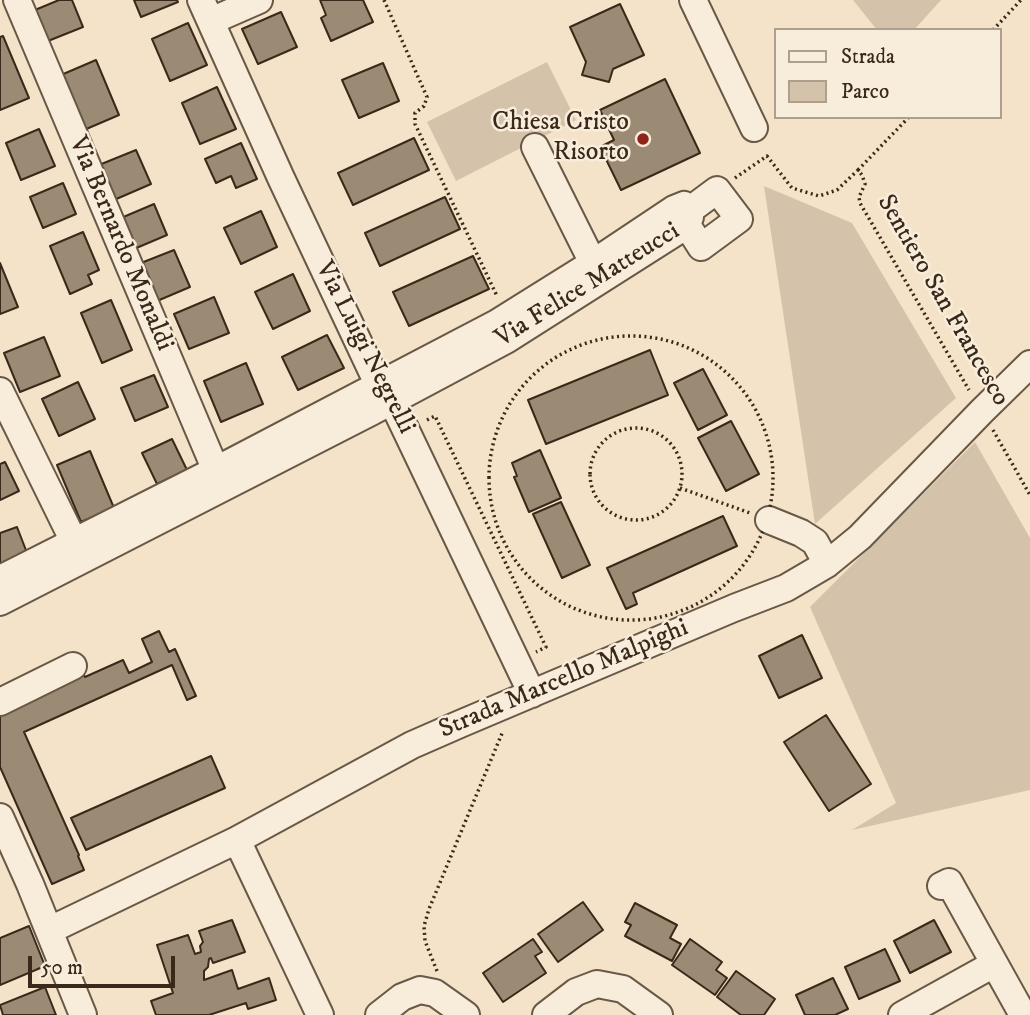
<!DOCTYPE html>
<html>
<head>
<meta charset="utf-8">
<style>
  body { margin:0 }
  #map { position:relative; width:1030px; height:1015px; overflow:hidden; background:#f4e3c8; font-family:"IM FELL DW Pica",serif }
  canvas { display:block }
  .legend { position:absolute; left:774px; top:28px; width:228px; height:91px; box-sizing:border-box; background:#f8eddb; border:2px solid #ac9f8e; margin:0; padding:9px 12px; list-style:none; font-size:21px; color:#3a291a }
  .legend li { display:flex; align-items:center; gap:14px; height:35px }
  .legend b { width:35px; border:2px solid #ac9f8e }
  .scale { position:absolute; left:28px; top:956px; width:147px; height:32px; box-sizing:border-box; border:4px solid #3a291a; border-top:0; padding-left:9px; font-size:21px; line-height:24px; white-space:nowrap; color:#3a291a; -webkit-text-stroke:5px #f8eddb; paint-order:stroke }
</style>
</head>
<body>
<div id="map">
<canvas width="1030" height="1015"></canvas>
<ul class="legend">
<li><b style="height:9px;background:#f8eddb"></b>Strada</li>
<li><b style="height:19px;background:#d4c3aa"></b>Parco</li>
</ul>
<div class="scale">50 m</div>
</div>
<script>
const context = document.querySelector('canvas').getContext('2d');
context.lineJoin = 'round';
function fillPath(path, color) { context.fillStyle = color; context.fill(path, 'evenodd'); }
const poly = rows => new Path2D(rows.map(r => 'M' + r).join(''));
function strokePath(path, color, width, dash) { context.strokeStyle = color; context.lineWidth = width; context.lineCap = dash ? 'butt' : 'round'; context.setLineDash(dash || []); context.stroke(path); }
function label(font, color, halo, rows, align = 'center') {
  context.font = font + ' "IM FELL DW Pica",serif'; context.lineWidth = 5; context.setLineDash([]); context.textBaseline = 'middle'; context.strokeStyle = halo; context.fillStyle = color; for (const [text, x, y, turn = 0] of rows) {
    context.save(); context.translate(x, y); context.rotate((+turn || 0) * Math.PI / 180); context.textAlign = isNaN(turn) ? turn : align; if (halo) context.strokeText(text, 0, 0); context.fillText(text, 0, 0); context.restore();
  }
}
fillPath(poly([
  [853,0,941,0,914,30,877,30],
  [547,62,576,120,456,181,427,122],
  [764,186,852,223,956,398,815,524],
  [975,442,1030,538,1030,790,852,830,896,803,810,607]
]), '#d4c3aa');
const building = poly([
  [59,0,72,0,83,27,48,41,35,10,59,0],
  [134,0,177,0,178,2,141,17,134,0],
  [320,0,363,0,373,22,331,41,321,18,326,15,320,0],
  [620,4,644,55,613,69,609,82,582,75,586,62,570,27,620,4],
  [281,12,297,47,258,64,242,29,281,12],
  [188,23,207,65,170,81,152,39,188,23],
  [3,36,29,98,0,110,0,37,3,36],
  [96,60,119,115,84,130,61,75,96,60],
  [383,63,399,101,359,118,342,80,383,63],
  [665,79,700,153,621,190,600,147,614,140,600,110,665,79],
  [217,87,236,129,200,144,182,103,217,87],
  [39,129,55,166,21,180,6,143,39,129],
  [414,138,429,170,353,205,338,173,414,138],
  [241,143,257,179,236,188,231,176,216,183,205,159,241,143],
  [136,150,151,184,114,200,99,165,136,150],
  [63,183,76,214,43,228,30,197,63,183],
  [445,197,460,229,380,266,365,233,445,197],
  [154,204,167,235,134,249,121,218,154,204],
  [261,211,277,247,241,264,224,228,261,211],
  [83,232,99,270,88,275,92,284,70,294,50,246,83,232],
  [174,250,190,287,157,301,141,263,174,250],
  [473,256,489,289,409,326,393,292,473,256],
  [0,263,18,307,0,314,0,263],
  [293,274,310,311,273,329,255,292,293,274],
  [214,297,229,333,189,349,174,314,214,297],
  [111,300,132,350,102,363,81,313,111,300],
  [327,335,344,368,298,390,282,357,327,335],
  [44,337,60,376,20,392,4,353,44,337],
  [650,350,668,395,546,444,528,400,650,350],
  [246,363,263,404,221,422,204,381,246,363],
  [703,369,727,415,698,430,674,383,703,369],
  [154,375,168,407,135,421,121,388,154,375],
  [78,382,95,419,59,436,42,399,78,382],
  [731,421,759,474,726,491,698,438,731,421],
  [172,439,187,470,157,484,142,453,172,439],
  [540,450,561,498,529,512,514,477,517,476,512,463,540,450],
  [90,451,114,508,81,522,57,465,90,451],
  [5,462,19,491,0,500,0,464,5,462],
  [561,502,590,565,562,578,533,514,561,502],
  [723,516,737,546,633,593,637,604,626,609,607,568,723,516],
  [17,527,29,558,0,569,0,533,17,527],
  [159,631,169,652,175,649,196,696,187,700,172,665,24,732,79,855,78,856,84,870,52,884,0,767,0,711,83,674,85,677,123,660,129,673,152,662,142,639,159,631],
  [802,635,822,678,779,698,759,656,802,635],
  [826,715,871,784,829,811,784,742,826,715],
  [211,756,225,788,86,850,71,818,211,756],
  [583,902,603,930,558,962,538,934,583,902],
  [635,903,677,925,670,938,681,944,672,961,625,936,631,925,625,922,635,903],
  [232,920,245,952,213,963,211,958,209,959,208,967,204,971,204,980,232,970,238,989,269,978,276,1000,248,1009,246,1003,209,1015,156,1015,151,1001,173,993,157,945,188,935,195,954,201,952,200,946,203,942,199,931,232,920],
  [934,920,951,952,910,973,894,941,934,920],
  [29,926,45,966,0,985,0,938,29,926],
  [533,939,542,952,535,956,546,973,503,1002,483,973,533,939],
  [690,939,722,962,716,970,727,978,715,995,672,965,690,939],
  [885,949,900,981,859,999,845,967,885,949],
  [736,971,775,999,764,1015,741,1015,717,997,736,971],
  [833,978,848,1009,835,1015,805,1015,796,995,833,978],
  [45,987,56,1015,3,1015,0,1005,45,987]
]);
fillPath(building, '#9b8a74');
strokePath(building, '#3a291a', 2);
const minor = poly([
  [17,0,222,485],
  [201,0,281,178,379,386,392,401,532,694],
  [693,0,754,128],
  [211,21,259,0],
  [535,147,593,263],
  [687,225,701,247,739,219,717,190,690,210],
  [0,391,81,556],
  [769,520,801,533,815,542,827,564],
  [0,579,216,470,497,323,593,263,674,209,684,205,690,210,690,217,687,225,506,340,371,412,0,602],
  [0,702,73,666],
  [0,817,30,884,83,1015],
  [237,840,320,1015],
  [941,886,949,882,1023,1015],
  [50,930,237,840,412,745,460,724,734,608,786,588,827,564,860,537,982,411,1030,364],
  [379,1015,402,997,420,990,435,993,466,1015],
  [546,1015,576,992,597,984,623,989,659,1015],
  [902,1015,994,964]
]);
strokePath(minor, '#685846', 30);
strokePath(poly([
  [384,0,427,97,424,106,415,113,415,124,497,296],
  [993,30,1021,0],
  [858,170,909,117],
  [735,178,767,156,792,188,819,196,837,190,858,170,862,175,865,184,859,197,860,203,969,390],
  '489 478a142 142 0 1 1 284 0a142 142 0 1 1-284 0Z',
  [427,420,435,416,546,647,536,652],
  '590 474a46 46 0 1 1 92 0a46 46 0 1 1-92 0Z',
  [993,430,1030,495],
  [680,488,750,513],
  [437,971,425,941,424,926,429,909,503,731]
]), '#3a291a', 3.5, [2, 3.5]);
strokePath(minor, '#f8eddb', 26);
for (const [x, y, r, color] of [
  [643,139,7,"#8f2418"]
]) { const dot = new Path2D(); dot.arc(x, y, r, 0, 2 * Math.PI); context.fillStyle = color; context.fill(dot); strokePath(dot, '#f8eddb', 2.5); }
label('26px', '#3a291a', '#f8eddb', [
  ["Chiesa Cristo",629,124],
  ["Risorto",629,154]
], 'right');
label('26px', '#3a291a', '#f8eddb', [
  ["Via Bernardo Monaldi",120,244,67],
  ["Via Felice Matteucci",588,286,-32],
  ["Sentiero San Francesco",942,301,60],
  ["Via Luigi Negrelli",364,348,63],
  ["Strada Marcello Malpighi",564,680,-23]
]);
</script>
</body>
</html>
